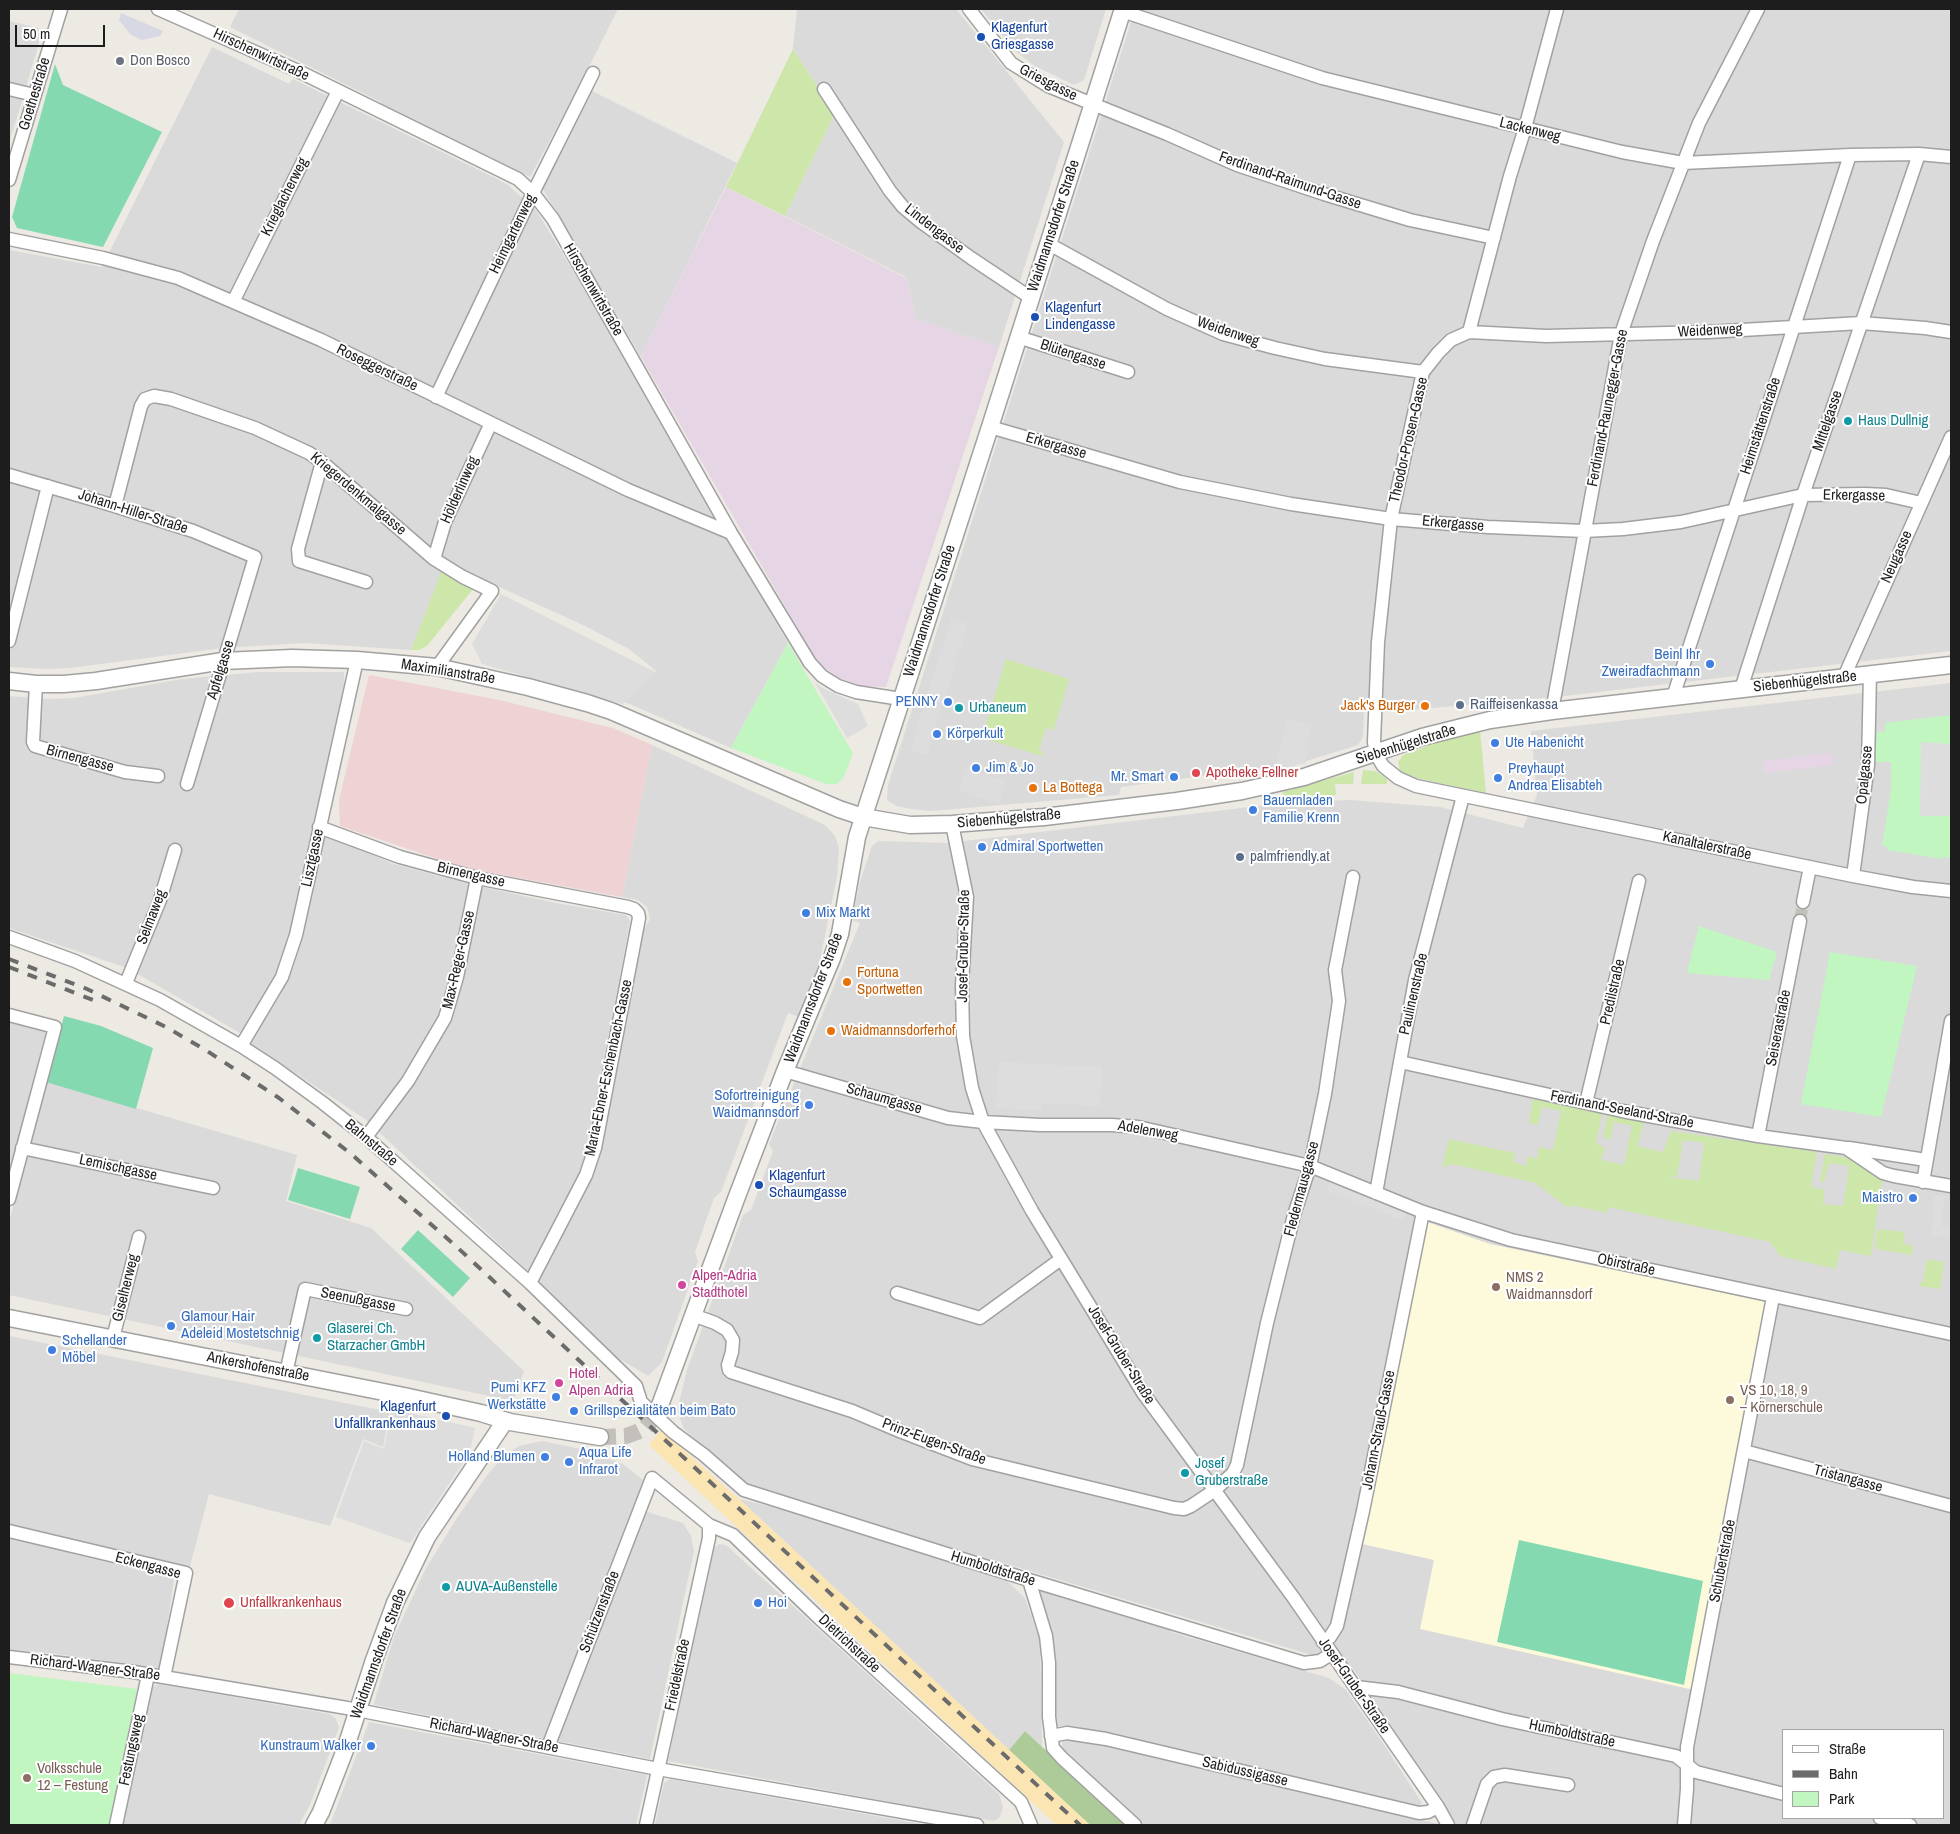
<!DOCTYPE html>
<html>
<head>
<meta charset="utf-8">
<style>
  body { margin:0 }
  #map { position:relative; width:1960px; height:1834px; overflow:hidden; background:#ede9e3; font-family:"Archivo Narrow",sans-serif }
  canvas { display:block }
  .frame { position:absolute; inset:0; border:10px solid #1d1d1d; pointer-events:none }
  .legend { position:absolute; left:1782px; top:1729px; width:162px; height:90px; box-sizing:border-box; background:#fff; border:1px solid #a5a5a5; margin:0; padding:6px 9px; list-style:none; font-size:15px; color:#1d1d1d }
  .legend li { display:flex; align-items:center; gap:10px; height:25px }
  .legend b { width:25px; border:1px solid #a5a5a5 }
  .scale { position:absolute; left:15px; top:25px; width:90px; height:22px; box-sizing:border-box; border:2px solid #1d1d1d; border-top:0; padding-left:6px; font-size:15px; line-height:18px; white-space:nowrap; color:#1d1d1d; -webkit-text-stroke:4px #fff; paint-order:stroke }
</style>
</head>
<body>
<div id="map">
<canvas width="1960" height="1834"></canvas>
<div class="frame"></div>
<ul class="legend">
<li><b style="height:6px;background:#fff"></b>Straße</li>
<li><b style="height:6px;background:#6b6b6b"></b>Bahn</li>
<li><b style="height:14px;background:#c1f6c1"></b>Park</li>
</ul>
<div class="scale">50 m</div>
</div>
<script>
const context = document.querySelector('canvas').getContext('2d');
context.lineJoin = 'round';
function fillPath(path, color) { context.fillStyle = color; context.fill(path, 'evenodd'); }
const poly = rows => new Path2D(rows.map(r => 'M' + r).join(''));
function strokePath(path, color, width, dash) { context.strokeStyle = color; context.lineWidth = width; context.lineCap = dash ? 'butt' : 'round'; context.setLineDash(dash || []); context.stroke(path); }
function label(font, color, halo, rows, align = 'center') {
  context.font = font + ' "Archivo Narrow",sans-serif'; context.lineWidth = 4; context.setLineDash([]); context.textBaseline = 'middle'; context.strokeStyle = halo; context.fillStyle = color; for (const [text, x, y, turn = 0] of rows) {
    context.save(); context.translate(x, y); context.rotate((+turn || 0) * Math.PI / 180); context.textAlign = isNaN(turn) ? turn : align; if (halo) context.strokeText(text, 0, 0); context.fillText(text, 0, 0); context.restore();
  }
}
fillPath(poly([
  [239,9,618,9,580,85,530,177,380,104,381,102,230,27],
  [797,9,956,9,1064,142,999,347,916,319,906,277,785,216,835,113,793,49],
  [981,9,1106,9,1084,80,1074,85,1035,66,1015,51],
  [1135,9,1951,9,1951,651,1565,696,1388,712,1364,709,1363,737,1358,745,1274,771,1269,767,1121,787,1119,795,931,811,911,809,896,806,887,800,888,785],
  [9,21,43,29,26,87,9,83],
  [212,47,289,84,293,79,495,178,508,185,536,210,593,303,788,643,731,748,625,702,656,671,629,649,583,625,466,572,447,559,411,650,305,643,223,648,70,668,48,669,9,667,9,250,102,267],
  [590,90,737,163,641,357,541,186],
  [9,95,23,98,9,143],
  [258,672,344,672,344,685,290,935,282,963,269,990,242,1034,127,968,9,928,9,696,48,699,74,698,182,679],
  [1951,683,1951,1825,1457,1825,1352,1667,748,1487,684,1429,677,1411,687,1370,743,1215,751,1210,773,1151,769,1144,860,923,852,920,860,882,872,846,878,841,948,843,1283,803,1350,800,1440,807,1523,828,1537,795,1531,731],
  [1784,1730,1944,1730,1944,1818,1784,1818],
  [652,745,825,825,835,836,839,848,837,876,819,965,799,1017,788,1013,721,1192,714,1198,695,1252,698,1261,662,1362,648,1376,616,1357,539,1281,589,1182,641,935,650,919,647,907,638,900,622,897],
  [324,834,394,864,469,884,556,903,626,915,630,921,588,1148,580,1172,529,1272,365,1119,250,1043,279,997,293,969,302,938],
  [9,1020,46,1030,9,1174],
  [45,1081,297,1155,286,1201,371,1228,524,1371,513,1401,9,1295,9,1223],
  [9,1336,390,1412,383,1447,363,1439,330,1526,209,1494,189,1570,9,1525],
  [542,1441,581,1449,623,1464,644,1481,635,1508,683,1523,691,1536,694,1551,650,1759,375,1705,374,1703,394,1637,425,1570,457,1518,488,1474,504,1456,519,1446],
  [739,1499,791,1511,1006,1580,1025,1598,1040,1641,1042,1747,1025,1731,1009,1750],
  [9,1538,174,1579,161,1668,41,1652,9,1650],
  [719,1544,726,1545,999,1794,1003,1807,1000,1817,994,1821,668,1761,714,1548],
  [1041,1591,1045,1591,1171,1627,1171,1632,1329,1678,1346,1690,1387,1749,1422,1803,1419,1806,1070,1725,1069,1728,1054,1725,1053,1634,1039,1597],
  [159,1684,330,1714,336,1719,339,1728,310,1805,299,1825,122,1825,151,1687],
  [369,1722,647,1775,636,1825,330,1825],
  [1069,1736,1439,1824,1440,1825,1144,1825,1062,1749,1062,1742],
  [670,1779,926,1825,655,1825,664,1783]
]), '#dbdada');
fillPath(poly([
  [369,675,499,700,613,728,652,745,622,897,465,868,340,826,339,800]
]), '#eed2d4');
fillPath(poly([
  [726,187,906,278,916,319,999,347,886,687,860,686,841,680,818,663,641,357],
  [1833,753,1834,765,1764,773,1763,761]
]), '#e6d5e5');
fillPath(poly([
  [1427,1222,1490,1244,1767,1302,1694,1690,1420,1629,1434,1560,1362,1544]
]), '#fdfadc');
fillPath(poly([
  [793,49,835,113,785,216,726,187],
  [442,570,473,589,427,646,419,650,411,650],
  [1006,659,1069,679,1054,730,1046,728,1039,750,1043,752,1042,756,982,738],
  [1480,731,1486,793,1412,777,1400,771,1398,762,1403,755,1437,742],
  [1363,770,1375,771,1380,774,1387,779,1387,784,1361,784],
  [1354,772,1353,784,1335,784,1336,795,1285,798,1282,792],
  [1533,1099,1602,1114,1596,1143,1605,1148,1601,1160,1624,1165,1632,1126,1614,1122,1610,1140,1603,1137,1608,1114,1644,1122,1637,1146,1663,1152,1671,1131,1817,1152,1811,1187,1825,1190,1823,1204,1843,1206,1849,1166,1829,1163,1824,1182,1820,1181,1825,1154,1845,1157,1882,1180,1871,1256,1840,1250,1836,1269,1780,1256,1770,1242,1608,1207,1607,1213,1571,1205,1570,1209,1535,1183,1453,1164,1442,1167,1449,1139,1515,1153,1514,1162,1526,1166,1528,1156,1537,1159,1539,1147,1553,1150,1561,1111,1542,1107,1538,1125,1529,1123],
  [1683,1140,1704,1143,1699,1181,1669,1177,1670,1176,1677,1177],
  [1879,1229,1905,1232,1903,1243,1913,1246,1912,1255,1875,1249,1877,1230],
  [1927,1259,1944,1262,1940,1289,1919,1286,1920,1283,1923,1282]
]), '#cde6aa');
fillPath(poly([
  [1025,1731,1126,1825,1090,1825,1009,1750]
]), '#accb99');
fillPath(poly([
  [661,1430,739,1499,1090,1825,1057,1825,1050,1819,649,1445]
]), '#fbe6b3');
fillPath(poly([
  [788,643,853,753,844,777,837,784,826,784,731,748],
  [1951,715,1950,858,1943,857,1942,859,1887,850,1887,847,1882,846,1891,790,1891,762,1875,762,1877,731,1885,732,1885,723],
  [1699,926,1777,952,1769,980,1687,973],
  [1830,952,1917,966,1881,1117,1801,1104],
  [9,1673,137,1689,110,1825,9,1825]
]), '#c1f6c1');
fillPath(poly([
  [55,64,63,85,162,132,103,247,17,228,12,217],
  [64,1016,101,1026,153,1048,136,1109,46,1082],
  [298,1168,360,1187,350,1219,288,1200],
  [418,1230,470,1278,453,1297,401,1249],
  [1519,1540,1703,1581,1684,1685,1497,1642]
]), '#84d9b1');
fillPath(poly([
  [501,594,655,672,623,704,482,664,472,644],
  [951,619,968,624,927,755,910,750],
  [815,683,826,690,858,704,868,726,847,738],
  [1287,720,1313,724,1307,746,1310,746,1306,763,1284,768,1276,766],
  [1921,742,1951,744,1951,816,1920,816],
  [966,769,1006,781,999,804,959,791],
  [999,1062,1102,1067,1100,1106,1042,1103,1041,1110,996,1108],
  [1328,1180,1407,1211,1402,1220,1327,1191],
  [1934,1196,1945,1196,1941,1226,1951,1228,1951,1238,1932,1235],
  [392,1409,475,1428,470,1452,410,1543,336,1517,364,1441,384,1449]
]), '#ddd');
fillPath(poly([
  [121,13,163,31,160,36,142,40,131,35,119,20]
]), '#d7d8e3');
strokePath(poly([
  [1800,921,1803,902]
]), '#c3c0bb', 12, [12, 6]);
strokePath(poly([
  [600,1437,626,1436,637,1432,645,1428,652,1420,659,1408]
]), '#c3c0bb', 16, [16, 8]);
const minor = poly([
  [158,9,296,70,518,179,533,193,553,219,731,533,810,663,822,676,838,686,856,692,901,699],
  [969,9,1011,63,1048,86,1167,134,1237,165,1324,194,1410,220,1494,238],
  [1557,9,1525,128,1510,176,1469,332,1451,340,1438,353,1423,372,1391,519,1378,642,1374,742,1376,754,1383,766,1398,778,1416,786,1853,876,1913,887,1951,891],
  [1122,11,1322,78,1622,152,1683,163,1850,155,1919,154,1951,157],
  [9,89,34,95],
  [824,89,890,191,903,207,921,222,971,258,1031,298],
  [9,180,61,9],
  [9,239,103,258,178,278,321,340,628,490,731,533],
  [1049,244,1167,309,1223,334,1275,348,1325,359,1423,372],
  [233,302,338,91],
  [1469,332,1546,336,1708,332,1861,323,1925,328,1951,332],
  [1018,337,1128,372],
  [436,397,533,193,593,73],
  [990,427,1180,482,1291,504,1391,519,1488,527,1584,531,1623,529,1681,522,1803,495,1865,494,1886,495,1921,503],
  [322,462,298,549,299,561,366,582],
  [9,475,115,506,193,531,255,557,187,784],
  [115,506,141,406,145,399,154,396,171,399,255,428,309,453,322,462,434,559,463,577,492,591,437,667],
  [434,559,445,522,491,423],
  [9,641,48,486],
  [1844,677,1951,437],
  [36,684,33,742,35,746,125,772,158,776],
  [1741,689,1803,495,1919,154],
  [1673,697,1850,155],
  [1552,711,1621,334,1653,241,1699,123,1758,9],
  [952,824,967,897,962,985,963,1036,972,1088,983,1122,1032,1211,1143,1393,1293,1597,1438,1807,1448,1825],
  [319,827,400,857,477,878,628,907,634,909,638,913,639,918,595,1148,586,1175,530,1283],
  [1853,876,1868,765,1870,674],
  [1803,902,1810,867],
  [9,937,75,961,160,1000,241,1046,275,1068,323,1103,366,1137,530,1283,636,1386,641,1402,673,1432,704,1455,744,1490,1029,1580,1304,1663,1320,1661,1331,1654],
  [126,983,160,900,175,850],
  [9,1015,55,1027,9,1199],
  [241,1046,282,977,296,935,357,660],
  [1400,1062,1622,1111,1758,1136,1846,1148,1883,1173,1894,1176,1951,1186],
  [785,1071,948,1118,983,1122,1040,1125,1112,1125,1138,1127,1169,1134,1310,1166,1423,1212,1511,1240,1951,1334],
  [1586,1103,1639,881],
  [1758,1136,1800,921],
  [366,1137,408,1081,445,1018,457,977,477,878],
  [22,1148,213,1188],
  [1849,1148,1926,1160],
  [1923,1182,1951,1021],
  [1376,1193,1415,980,1463,796],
  [897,1293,980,1318,1061,1259],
  [693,1315,715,1323,727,1330,733,1340,732,1352,728,1365,729,1370,731,1372,852,1411,902,1432,972,1459,1174,1508,1184,1509,1191,1506,1215,1490,1233,1473,1237,1465,1267,1323,1294,1215,1310,1166,1325,1094,1339,1001,1335,970,1353,877],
  [113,1338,139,1237],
  [286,1373,305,1289,406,1309],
  [1744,1451,1951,1506],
  [9,1531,186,1573,164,1677],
  [1029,1580,1046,1636,1049,1663,1049,1717,1053,1748,1062,1758,1135,1825],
  [1323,1642,1330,1637,1337,1626,1363,1511,1423,1212],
  [9,1657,134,1672,347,1708,658,1769,977,1825],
  [1356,1687,1398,1692,1502,1719,1676,1756,1696,1772,1784,1794],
  [1051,1736,1067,1733,1106,1739,1419,1813,1428,1812,1438,1807],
  [548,1747,652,1478,709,1525,733,1535,820,1619,1021,1802,1031,1825],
  [1880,1818,1910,1825],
  [116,1825,148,1675],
  [646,1825,709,1538,709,1525],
  [1473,1825,1487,1784,1494,1777,1505,1775,1568,1785],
  [1684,1825,1687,1789,1687,1747,1773,1297]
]);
const tertiary = poly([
  [9,681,36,684,64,684,96,681,223,661,292,658,357,660,437,667,528,687,587,703,611,711,839,809,863,817,910,825,952,824,1044,817,1177,801,1242,791,1304,777,1422,737,1490,720,1552,711,1951,665],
  [9,1318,404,1396,481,1413,510,1422,600,1437],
  [659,1408,736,1199,785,1071,832,958,840,934,857,837,990,427,1123,9],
  [314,1825,321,1812,345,1750,374,1660,395,1603,427,1537,505,1421]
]);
strokePath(minor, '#a1a1a1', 15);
strokePath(tertiary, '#a1a1a1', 19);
strokePath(minor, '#fff', 12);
strokePath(tertiary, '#fff', 16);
strokePath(poly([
  [9,959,87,989,166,1027,204,1049,279,1098,350,1153,458,1248,1080,1825],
  [9,967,98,1002]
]), '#6b6b6b', 4, [10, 10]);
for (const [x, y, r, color] of [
  [981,37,5,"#1a4fb4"],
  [120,61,5,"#6b7280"],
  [1035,317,5,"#1a4fb4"],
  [1848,421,5,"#0f9aa8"],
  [1710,664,5,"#3f7fe0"],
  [948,702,5,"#3f7fe0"],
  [1460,705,5,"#5c6f8a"],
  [1425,706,5,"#e8710a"],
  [959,708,5,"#0f9aa8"],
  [937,734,5,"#3f7fe0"],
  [1495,743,5,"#3f7fe0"],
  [976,768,5,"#3f7fe0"],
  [1196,773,5,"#e0444e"],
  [1174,777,5,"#3f7fe0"],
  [1498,778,5,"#3f7fe0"],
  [1033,788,5,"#e8710a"],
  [1253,810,5,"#3f7fe0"],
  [982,847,5,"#3f7fe0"],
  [1240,857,5,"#5c6f8a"],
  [806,913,5,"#3f7fe0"],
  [847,982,5,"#e8710a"],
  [831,1031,5,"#e8710a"],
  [809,1105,5,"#3f7fe0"],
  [759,1185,5,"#1a4fb4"],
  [1913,1198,5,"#3f7fe0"],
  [682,1285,5,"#d1479c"],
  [1496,1287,5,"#8d6e63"],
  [171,1326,5,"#3f7fe0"],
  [317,1338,5,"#0f9aa8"],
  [52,1350,5,"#3f7fe0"],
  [559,1383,5,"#d1479c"],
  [556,1397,5,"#3f7fe0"],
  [1730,1400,5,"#8d6e63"],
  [574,1411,5,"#3f7fe0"],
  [446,1416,5,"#1a4fb4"],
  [545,1457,5,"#3f7fe0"],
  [569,1462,5,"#3f7fe0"],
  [1185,1473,5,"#0f9aa8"],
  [446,1587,5,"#0f9aa8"],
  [229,1603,6,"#e0444e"],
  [758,1603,5,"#3f7fe0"],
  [371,1746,5,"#3f7fe0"],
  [27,1778,5,"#8d6e63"]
]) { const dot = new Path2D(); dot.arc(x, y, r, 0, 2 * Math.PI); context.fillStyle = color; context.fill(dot); strokePath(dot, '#fff', 2); }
label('15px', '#164399', '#fff', [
  ["Klagenfurt",991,28],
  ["Griesgasse",991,45],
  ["Klagenfurt",1045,308],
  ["Lindengasse",1045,325],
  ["Klagenfurt",769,1176],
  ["Schaumgasse",769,1193],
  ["Klagenfurt",436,1407,"right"],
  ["Unfallkrankenhaus",436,1424,"right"]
], 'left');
label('15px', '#1d1d1d', '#fff', [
  ["Hirschenwirtstraße",261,55,25],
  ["Griesgasse",1048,83,27],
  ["Goethestraße",35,94,-73],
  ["Lackenweg",1530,130,14],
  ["Ferdinand-Raimund-Gasse",1290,181,19],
  ["Krieglacherweg",285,197,-63],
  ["Waidmannsdorfer Straße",1054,226,-72],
  ["Lindengasse",934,229,38],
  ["Heimgartenweg",513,234,-64],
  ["Hirschenwirtstraße",593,290,60],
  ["Weidenweg",1710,331,-3],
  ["Weidenweg",1228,332,19],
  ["Blütengasse",1073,355,18],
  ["Roseggerstraße",377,368,26],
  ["Ferdinand-Raunegger-Gasse",1608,408,-79],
  ["Mittelgasse",1828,421,-71],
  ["Heimstättenstraße",1761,426,-72],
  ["Theodor-Prosen-Gasse",1409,440,-77],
  ["Erkergasse",1056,446,16],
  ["Hölderlinweg",460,490,-66],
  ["Kriegerdenkmalgasse",358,494,40],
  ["Erkergasse",1854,496,1],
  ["Johann-Hiller-Straße",133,512,18],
  ["Erkergasse",1453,524,5],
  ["Neugasse",1897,557,-66],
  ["Waidmannsdorfer Straße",930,611,-72],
  ["Apfelgasse",221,670,-73],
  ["Maximilianstraße",448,672,9],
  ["Siebenhügelstraße",1805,682,-6],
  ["Siebenhügelstraße",1406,745,-17],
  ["Birnengasse",80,759,15],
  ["Opalgasse",1865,775,-84],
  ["Siebenhügelstraße",1009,819,-5],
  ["Kanaltalerstraße",1707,846,12],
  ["Lisztgasse",313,858,-78],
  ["Birnengasse",471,875,13],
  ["Selmaweg",152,917,-69],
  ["Josef-Gruber-Straße",964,946,-89],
  ["Max-Reger-Gasse",459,960,-77],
  ["Predilstraße",1613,992,-77],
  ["Paulinenstraße",1414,994,-77],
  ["Waidmannsdorfer Straße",814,998,-69],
  ["Seiserastraße",1779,1028,-79],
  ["Maria-Ebner-Eschenbach-Gasse",609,1068,-78],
  ["Schaumgasse",884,1099,16],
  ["Ferdinand-Seeland-Straße",1622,1110,11],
  ["Adelenweg",1148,1131,10],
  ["Bahnstraße",371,1143,40],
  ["Lemischgasse",118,1168,12],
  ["Fledermausgasse",1302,1189,-75],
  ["Obirstraße",1626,1265,12],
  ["Giselherweg",126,1288,-76],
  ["Seenußgasse",358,1300,11],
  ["Josef-Gruber-Straße",1121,1355,58],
  ["Ankershofenstraße",258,1367,11],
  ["Johann-Strauß-Gasse",1379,1430,-79],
  ["Prinz-Eugen-Straße",934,1442,20],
  ["Tristangasse",1848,1479,15],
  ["Schubertstraße",1723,1561,-79],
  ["Eckengasse",148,1566,15],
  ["Humboldtstraße",993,1569,17],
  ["Schützenstraße",600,1612,-69],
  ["Dietrichstraße",849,1644,43],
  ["Waidmannsdorfer Straße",379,1654,-70],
  ["Richard-Wagner-Straße",95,1668,7],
  ["Friedelstraße",678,1675,-78],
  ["Josef-Gruber-Straße",1354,1686,55],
  ["Humboldtstraße",1572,1734,12],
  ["Richard-Wagner-Straße",494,1736,11],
  ["Festungsweg",132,1750,-78],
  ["Sabidussigasse",1245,1772,13]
]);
label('15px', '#5b616d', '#fff', [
  ["Don Bosco",130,61]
], 'left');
label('15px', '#0d838f', '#fff', [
  ["Haus Dullnig",1858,421],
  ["Urbaneum",969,708],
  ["Glaserei Ch.",327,1329],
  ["Starzacher GmbH",327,1346],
  ["Josef",1195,1464],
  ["Gruberstraße",1195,1481],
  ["AUVA-Außenstelle",456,1587]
], 'left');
label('15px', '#366cbe', '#fff', [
  ["Beinl Ihr",1700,655,"right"],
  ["Zweiradfachmann",1700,672,"right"],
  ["PENNY",938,702,"right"],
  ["Körperkult",947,734],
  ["Ute Habenicht",1505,743],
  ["Jim & Jo",986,768],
  ["Preyhaupt",1508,769],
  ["Andrea Elisabteh",1508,786],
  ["Mr. Smart",1164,777,"right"],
  ["Bauernladen",1263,801],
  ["Familie Krenn",1263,818],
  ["Admiral Sportwetten",992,847],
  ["Mix Markt",816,913],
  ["Sofortreinigung",799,1096,"right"],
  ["Waidmannsdorf",799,1113,"right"],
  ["Maistro",1903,1198,"right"],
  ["Glamour Hair",181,1317],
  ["Adeleid Mostetschnig",181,1334],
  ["Schellander",62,1341],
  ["Möbel",62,1358],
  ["Pumi KFZ",546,1388,"right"],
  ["Werkstätte",546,1405,"right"],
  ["Grillspezialitäten beim Bato",584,1411],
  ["Aqua Life",579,1453],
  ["Infrarot",579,1470],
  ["Holland Blumen",535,1457,"right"],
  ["Hoi",768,1603],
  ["Kunstraum Walker",361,1746,"right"]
], 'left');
label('15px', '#4e5e75', '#fff', [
  ["Raiffeisenkassa",1470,705],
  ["palmfriendly.at",1250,857]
], 'left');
label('15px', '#c56008', '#fff', [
  ["Jack's Burger",1415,706,"right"],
  ["La Bottega",1043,788],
  ["Fortuna",857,973],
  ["Sportwetten",857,990],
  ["Waidmannsdorferhof",841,1031]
], 'left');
label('15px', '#be3a42', '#fff', [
  ["Apotheke Fellner",1206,773],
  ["Unfallkrankenhaus",240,1603]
], 'left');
label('15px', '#b23c85', '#fff', [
  ["Alpen-Adria",692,1276],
  ["Stadthotel",692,1293],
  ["Hotel",569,1374],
  ["Alpen Adria",569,1391]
], 'left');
label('15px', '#785e54', '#fff', [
  ["NMS 2",1506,1278],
  ["Waidmannsdorf",1506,1295],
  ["VS 10, 18, 9",1740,1391],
  ["– Körnerschule",1740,1408],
  ["Volksschule",37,1769],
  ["12 – Festung",37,1786]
], 'left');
</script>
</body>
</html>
